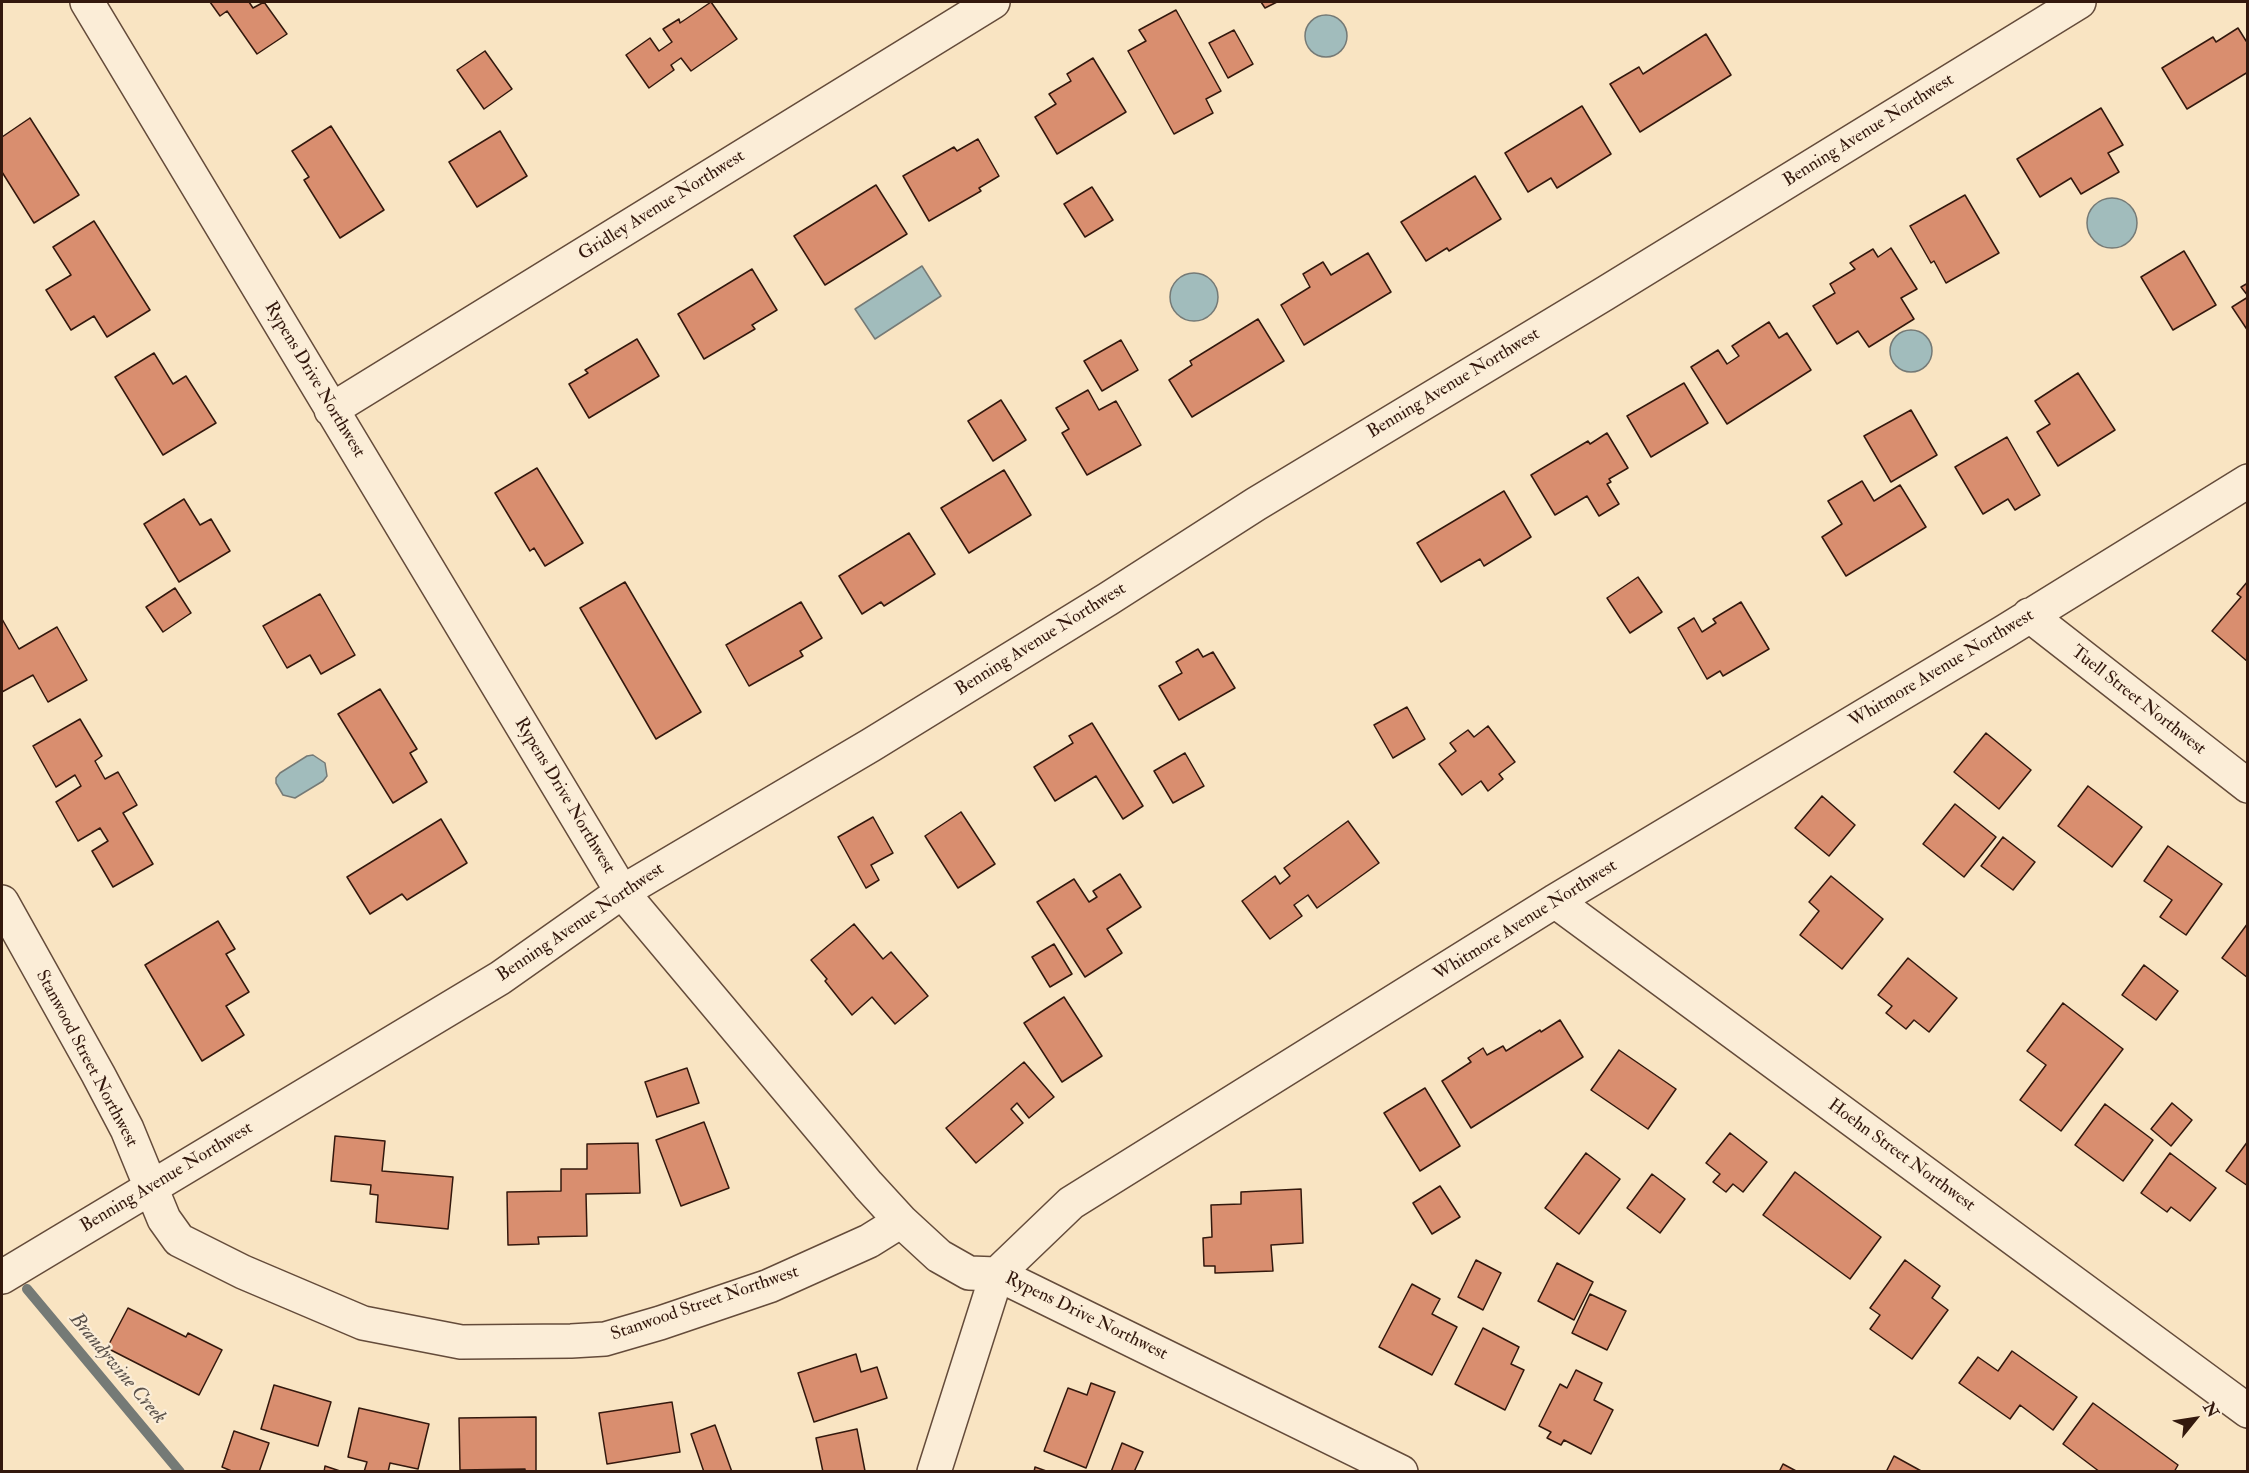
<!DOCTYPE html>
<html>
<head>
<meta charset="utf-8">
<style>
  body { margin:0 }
  #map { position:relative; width:2249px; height:1473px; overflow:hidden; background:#f9e4c2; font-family:"IM FELL Double Pica",serif }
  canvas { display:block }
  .frame { position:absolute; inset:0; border:3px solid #33180d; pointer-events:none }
  .north { position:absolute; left:2165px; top:1389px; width:60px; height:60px; -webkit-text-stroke:4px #fbedd7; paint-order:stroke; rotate:60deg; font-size:16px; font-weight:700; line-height:24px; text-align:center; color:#33180d }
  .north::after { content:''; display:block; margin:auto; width:21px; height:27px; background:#33180d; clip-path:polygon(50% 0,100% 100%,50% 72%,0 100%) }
</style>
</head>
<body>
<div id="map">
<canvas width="2249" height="1473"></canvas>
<div class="frame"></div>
<div class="north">N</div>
</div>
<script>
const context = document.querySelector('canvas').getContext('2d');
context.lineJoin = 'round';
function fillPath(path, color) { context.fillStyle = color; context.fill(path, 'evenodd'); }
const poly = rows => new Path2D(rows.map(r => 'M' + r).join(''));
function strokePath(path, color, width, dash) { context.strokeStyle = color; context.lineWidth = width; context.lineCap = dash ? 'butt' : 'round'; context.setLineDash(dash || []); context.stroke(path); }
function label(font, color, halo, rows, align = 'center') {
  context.font = font + ' "IM FELL Double Pica",serif'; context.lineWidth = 4.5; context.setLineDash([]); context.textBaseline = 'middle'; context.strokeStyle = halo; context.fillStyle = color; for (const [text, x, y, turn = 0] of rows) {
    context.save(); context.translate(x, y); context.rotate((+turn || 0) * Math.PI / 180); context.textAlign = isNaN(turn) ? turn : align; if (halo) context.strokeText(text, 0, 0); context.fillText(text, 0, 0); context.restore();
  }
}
const water = poly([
  '1305 36a21 21 0 1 1 42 0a21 21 0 1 1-42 0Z',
  '2087 223a25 25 0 1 1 50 0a25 25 0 1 1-50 0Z',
  [922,266,941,296,875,339,855,309,922,266],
  '1170 297a24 24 0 1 1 48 0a24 24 0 1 1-48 0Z',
  '1890 351a21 21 0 1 1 42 0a21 21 0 1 1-42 0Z',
  [313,755,325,763,327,776,323,781,295,798,283,795,276,783,276,778,280,773,307,756,313,755]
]);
fillPath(water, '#a1bcbc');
strokePath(water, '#757a76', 1.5);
strokePath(poly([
  [27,1289,180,1472]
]), '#757a76', 10);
const building = poly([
  [210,2,249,2,253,8,264,2,287,34,257,54,227,11,220,16,210,2],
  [711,2,737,39,691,71,681,58,671,65,674,70,649,88,626,55,650,38,659,51,672,42,663,29,679,19,680,23,711,2],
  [1261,2,1277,2,1265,8,1261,2],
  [1176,10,1221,91,1206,99,1213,113,1174,134,1128,51,1146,41,1139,30,1176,10],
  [2238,28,2248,44,2248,72,2187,109,2162,68,2213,37,2216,42,2238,28],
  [1234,30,1253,64,1228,78,1209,43,1234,30],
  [1706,34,1731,75,1640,132,1610,84,1639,67,1643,74,1706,34],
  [485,51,512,89,484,109,457,70,485,51],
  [1093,58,1126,112,1057,154,1035,117,1056,104,1049,94,1071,81,1067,74,1093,58],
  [1582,106,1611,154,1557,188,1551,178,1528,192,1505,153,1582,106],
  [2101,108,2123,145,2108,153,2119,172,2081,194,2071,178,2040,197,2017,159,2101,108],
  [30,118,79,195,34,223,2,172,2,137,30,118],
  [331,126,384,210,340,238,304,180,309,177,292,151,331,126],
  [500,131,527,176,477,207,449,162,500,131],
  [978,139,999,176,979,188,981,191,929,221,903,176,954,147,957,151,978,139],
  [1475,176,1501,219,1449,251,1447,248,1426,261,1401,222,1475,176],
  [876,185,907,234,825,285,794,236,876,185],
  [1092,187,1113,220,1085,237,1064,204,1092,187],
  [1965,195,1999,253,1946,283,1934,261,1931,263,1910,226,1965,195],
  [94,221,150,310,107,337,94,316,71,330,46,290,71,275,53,247,94,221],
  [1891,248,1917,289,1901,298,1914,319,1869,347,1858,331,1837,344,1813,306,1835,293,1830,284,1855,269,1850,263,1873,249,1878,257,1891,248],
  [2184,251,2216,305,2173,330,2141,277,2184,251],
  [1368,253,1391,292,1304,345,1281,305,1310,287,1303,274,1323,262,1331,275,1368,253],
  [752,269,777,310,752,325,755,329,704,359,678,314,752,269],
  [2248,283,2248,296,2241,287,2248,283],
  [2248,297,2248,331,2232,307,2248,297],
  [1258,319,1284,361,1192,417,1169,380,1192,365,1190,361,1258,319],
  [1769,322,1779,338,1787,333,1811,370,1727,424,1691,367,1718,350,1727,364,1739,356,1732,346,1769,322],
  [637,339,659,376,589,418,569,384,588,373,585,370,637,339],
  [1121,340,1138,370,1102,391,1084,361,1121,340],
  [154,353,173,384,186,376,216,423,163,455,115,377,154,353],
  [2078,373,2115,430,2058,466,2037,432,2050,424,2035,401,2078,373],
  [1684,383,1708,423,1651,457,1627,416,1684,383],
  [1088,390,1099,410,1116,401,1141,445,1087,475,1062,433,1069,429,1056,408,1088,390],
  [1001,400,1026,440,993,461,968,421,1001,400],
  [1911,410,1937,455,1891,482,1864,436,1911,410],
  [1607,433,1628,468,1609,479,1611,482,1607,484,1619,504,1599,516,1587,496,1555,515,1531,475,1588,441,1590,444,1607,433],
  [2007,437,2040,495,2015,510,2008,499,1983,514,1955,467,2007,437],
  [537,468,583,543,545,566,534,548,530,551,495,493,537,468],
  [1004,470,1031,515,969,553,941,508,1004,470],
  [1862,481,1874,501,1900,485,1926,527,1846,576,1822,537,1842,524,1828,501,1862,481],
  [1504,491,1531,537,1484,566,1480,559,1441,582,1417,543,1504,491],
  [184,499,200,525,211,519,230,551,179,582,144,524,184,499],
  [909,533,935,574,884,606,881,602,862,614,839,576,909,533],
  [1638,577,1662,612,1630,633,1607,598,1638,577],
  [2248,581,2248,662,2212,631,2241,597,2237,594,2248,581],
  [625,582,701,712,656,739,580,608,625,582],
  [175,588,191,613,163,632,146,607,175,588],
  [320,594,355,655,321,674,310,655,287,668,263,626,320,594],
  [801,602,822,638,800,651,803,656,749,686,726,645,801,602],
  [1741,602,1769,649,1723,676,1720,671,1707,679,1678,628,1694,618,1702,632,1716,623,1713,619,1741,602],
  [2,619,19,649,57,627,87,680,48,702,33,675,2,692,2,619],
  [1198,649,1203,657,1213,652,1235,688,1179,720,1159,686,1182,673,1176,662,1198,649],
  [380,689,417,749,410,753,427,782,393,803,338,714,380,689],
  [1407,707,1425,739,1393,758,1374,725,1407,707],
  [80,719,102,756,95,761,105,779,118,772,137,805,123,813,153,864,113,887,92,851,108,841,100,828,78,841,56,802,81,786,75,775,56,787,33,746,80,719],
  [1092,723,1143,806,1123,819,1096,776,1055,801,1034,767,1073,743,1069,736,1092,723],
  [1488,726,1515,762,1499,774,1503,779,1488,791,1481,781,1462,795,1439,764,1456,751,1450,743,1468,730,1474,737,1488,726],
  [1986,733,2031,770,1999,809,1954,772,1986,733],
  [1185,753,1204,786,1173,803,1154,771,1185,753],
  [2088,786,2142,827,2112,867,2058,826,2088,786],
  [1822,796,1855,825,1829,856,1795,828,1822,796],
  [1955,804,1996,837,1964,877,1923,844,1955,804],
  [961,812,995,864,958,888,925,836,961,812],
  [873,817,893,853,871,865,879,880,866,888,838,837,873,817],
  [441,819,467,863,407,900,402,894,370,914,347,877,441,819],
  [1348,821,1379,863,1317,908,1308,895,1294,905,1302,916,1270,939,1242,901,1275,876,1280,884,1290,876,1284,868,1348,821],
  [2003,837,2035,862,2013,890,1981,866,2003,837],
  [2168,846,2222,884,2186,935,2160,917,2172,900,2144,881,2168,846],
  [1120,874,1141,907,1107,929,1122,953,1085,977,1037,902,1074,879,1089,902,1097,897,1093,891,1120,874],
  [1831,876,1883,919,1842,969,1800,935,1819,911,1809,902,1831,876],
  [218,921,235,949,226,954,249,992,226,1006,244,1035,202,1061,145,965,218,921],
  [2248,923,2248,978,2222,958,2248,923],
  [854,924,883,959,891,952,928,996,895,1024,872,997,852,1015,825,981,827,979,811,960,854,924],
  [1054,944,1072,974,1050,987,1032,957,1054,944],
  [1908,958,1957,998,1929,1032,1914,1020,1906,1029,1886,1013,1892,1006,1878,995,1908,958],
  [2144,965,2178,991,2156,1020,2122,995,2144,965],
  [1064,997,1102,1056,1062,1082,1024,1023,1064,997],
  [2063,1003,2123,1049,2061,1131,2020,1100,2046,1065,2027,1051,2063,1003],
  [1560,1020,1583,1057,1471,1128,1442,1081,1471,1062,1468,1058,1483,1048,1487,1055,1503,1046,1506,1051,1540,1030,1541,1032,1560,1020],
  [1619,1050,1676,1089,1648,1129,1591,1090,1619,1050],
  [1024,1062,1054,1097,1029,1118,1017,1103,1011,1109,1023,1123,976,1163,946,1128,1024,1062],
  [687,1068,699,1103,657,1117,645,1082,687,1068],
  [1425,1088,1460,1146,1420,1171,1384,1113,1425,1088],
  [2172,1103,2192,1120,2171,1146,2151,1129,2172,1103],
  [2105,1104,2153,1140,2123,1181,2075,1145,2105,1104],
  [704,1122,729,1188,681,1206,656,1140,704,1122],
  [1730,1133,1767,1162,1743,1192,1733,1184,1726,1192,1713,1182,1720,1174,1706,1163,1730,1133],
  [335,1136,385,1141,382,1171,453,1177,448,1229,376,1222,378,1195,370,1194,371,1185,331,1181,335,1136],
  [2248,1141,2248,1186,2226,1171,2248,1141],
  [638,1143,640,1193,586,1194,587,1236,538,1237,539,1244,508,1245,507,1192,561,1191,561,1169,587,1169,587,1144,638,1143],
  [1586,1153,1620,1179,1579,1234,1545,1208,1586,1153],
  [2170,1153,2216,1188,2190,1221,2171,1207,2167,1212,2141,1193,2170,1153],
  [1795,1172,1881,1237,1850,1279,1763,1215,1795,1172],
  [1652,1174,1685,1199,1660,1233,1627,1208,1652,1174],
  [1440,1186,1460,1217,1432,1234,1413,1203,1440,1186],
  [1301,1189,1303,1243,1271,1245,1273,1271,1215,1273,1215,1266,1204,1266,1203,1238,1212,1237,1211,1205,1241,1204,1241,1192,1301,1189],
  [1476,1260,1501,1273,1483,1310,1458,1297,1476,1260],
  [1905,1260,1940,1286,1932,1298,1948,1310,1912,1359,1870,1329,1880,1315,1870,1308,1905,1260],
  [1557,1263,1593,1282,1574,1320,1538,1301,1557,1263],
  [1412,1284,1440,1299,1432,1314,1457,1327,1432,1375,1379,1347,1412,1284],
  [1590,1294,1626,1311,1607,1350,1572,1333,1590,1294],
  [128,1308,186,1337,188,1333,222,1350,199,1395,107,1348,128,1308],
  [1483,1328,1519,1347,1511,1364,1524,1370,1505,1410,1455,1384,1483,1328],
  [2012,1351,2077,1397,2053,1430,2020,1405,2010,1419,1959,1383,1978,1357,1998,1371,2012,1351],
  [856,1354,861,1372,877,1367,887,1398,814,1422,798,1373,856,1354],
  [1576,1370,1602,1383,1594,1400,1613,1410,1591,1454,1564,1440,1561,1445,1547,1438,1551,1432,1539,1426,1560,1384,1567,1388,1576,1370],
  [1091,1383,1115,1392,1086,1468,1044,1451,1068,1388,1087,1395,1091,1383],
  [274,1385,331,1402,318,1446,261,1429,274,1385],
  [672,1402,680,1452,607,1464,599,1413,672,1402],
  [2093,1403,2178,1465,2174,1472,2100,1472,2063,1444,2093,1403],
  [359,1408,429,1424,418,1469,390,1463,388,1472,364,1472,367,1462,348,1457,359,1408],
  [536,1417,536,1472,525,1472,525,1469,460,1470,459,1418,536,1417],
  [715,1425,732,1472,704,1472,691,1434,715,1425],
  [857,1429,865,1471,823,1472,816,1438,857,1429],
  [234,1431,269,1443,259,1472,234,1472,222,1467,234,1431],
  [1122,1443,1143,1452,1134,1472,1111,1472,1122,1443],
  [1894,1456,1923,1472,1886,1472,1894,1456],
  [1783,1464,1798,1472,1779,1472,1783,1464],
  [325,1466,343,1472,324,1472,325,1466],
  [1035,1467,1049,1472,1034,1472,1035,1467]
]);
fillPath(building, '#d98e6f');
strokePath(building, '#33180d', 1.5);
const street = poly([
  [87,2,622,892,868,1185,901,1221,939,1256,969,1273,997,1274,1401,1472],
  [331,410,993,2],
  [2029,615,2248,786],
  [1555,901,2248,1411],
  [2,902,98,1074,127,1129,164,1219,179,1240,243,1272,363,1323,461,1342,571,1341,605,1339,660,1323,769,1286,869,1241,901,1221],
  [2,1277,500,978,622,892,871,745,1108,599,1256,504,1604,294,2079,2],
  [934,1472,997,1274,1071,1203,1555,901,2004,632,2248,481]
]);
strokePath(street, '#644b3a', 36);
strokePath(street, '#fbedd7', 33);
label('18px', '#33180d', '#fbedd7', [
  ["Benning Avenue Northwest",1869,131,-32],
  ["Gridley Avenue Northwest",662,206,-32],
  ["Rypens Drive Northwest",314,380,59],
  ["Benning Avenue Northwest",1454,384,-31],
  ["Benning Avenue Northwest",1041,640,-32],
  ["Whitmore Avenue Northwest",1942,669,-31],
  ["Tuell Street Northwest",2138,701,38],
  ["Rypens Drive Northwest",564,796,59],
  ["Whitmore Avenue Northwest",1526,921,-32],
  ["Benning Avenue Northwest",581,923,-34],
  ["Stanwood Street Northwest",86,1059,62],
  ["Hoehn Street Northwest",1901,1156,36],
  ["Benning Avenue Northwest",167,1178,-31],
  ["Stanwood Street Northwest",705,1304,-19],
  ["Rypens Drive Northwest",1086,1317,26]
]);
label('italic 20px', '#5a514a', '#fbedd7', [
  ["Brandywine Creek",117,1369,50]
]);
</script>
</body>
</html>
